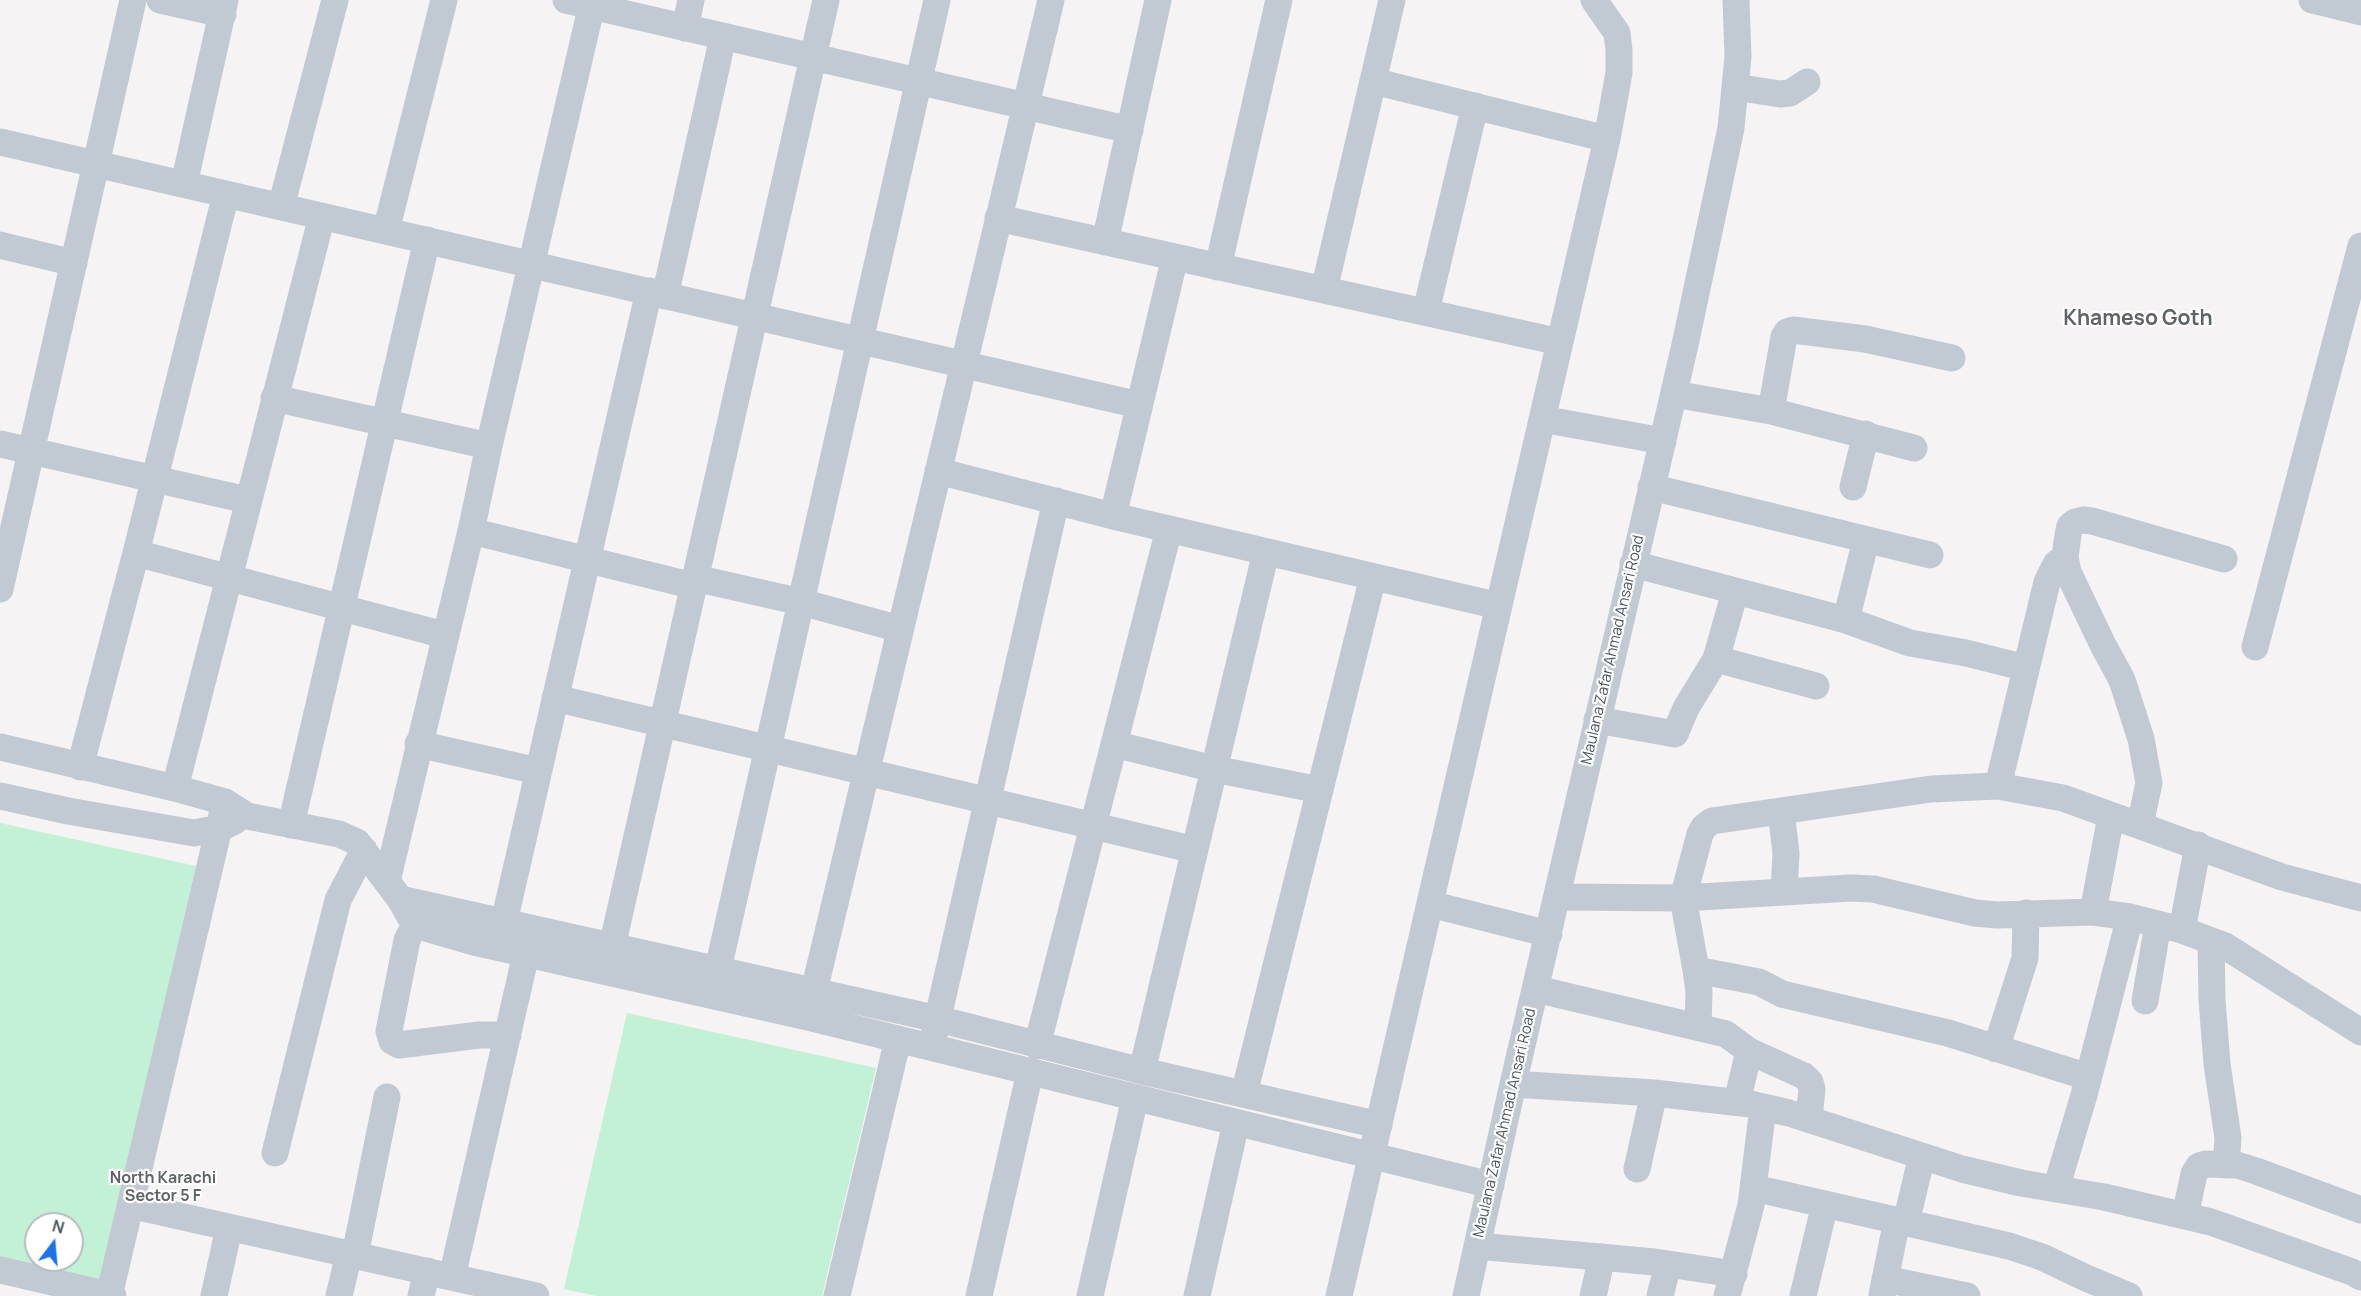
<!DOCTYPE html>
<html>
<head>
<meta charset="utf-8">
<style>
  body { margin:0 }
  #map { position:relative; width:2361px; height:1296px; overflow:hidden; background:#f5f3f3; font-family:Manrope,sans-serif }
  canvas { display:block }
  .north { position:absolute; left:24px; top:1212px; width:60px; height:60px; box-sizing:border-box; background:#fff; border:2px solid #b7bbc0; border-radius:50%; rotate:16deg; font-size:16px; font-weight:700; line-height:24px; text-align:center; color:#4a5661 }
  .north::after { content:''; display:block; margin:auto; width:21px; height:27px; background:#1a73e8; clip-path:polygon(50% 0,100% 100%,50% 72%,0 100%) }
</style>
</head>
<body>
<div id="map">
<canvas width="2361" height="1296"></canvas>
<div class="north">N</div>
</div>
<script>
const context = document.querySelector('canvas').getContext('2d');
context.lineJoin = 'round';
function fillPath(path, color) { context.fillStyle = color; context.fill(path, 'evenodd'); }
const poly = rows => new Path2D(rows.map(r => 'M' + r).join(''));
function strokePath(path, color, width, dash) { context.strokeStyle = color; context.lineWidth = width; context.lineCap = dash ? 'butt' : 'round'; context.setLineDash(dash || []); context.stroke(path); }
function label(font, color, halo, rows, align = 'center') {
  context.font = font + ' Manrope,sans-serif'; context.lineWidth = 4.5; context.setLineDash([]); context.textBaseline = 'middle'; context.strokeStyle = halo; context.fillStyle = color; for (const [text, x, y, turn = 0] of rows) {
    context.save(); context.translate(x, y); context.rotate((+turn || 0) * Math.PI / 180); context.textAlign = isNaN(turn) ? turn : align; if (halo) context.strokeText(text, 0, 0); context.fillText(text, 0, 0); context.restore();
  }
}
fillPath(poly([
  [0,823,196,866,100,1281,0,1259],
  [36,1224,72,1224,72,1260,36,1260],
  [627,1013,876,1068,822,1296,596,1296,564,1289]
]), '#c3f1d5');
strokePath(poly([
  [160,0,223,14],
  [566,0,1130,130],
  [2312,0,2361,12],
  [685,28,691,0],
  [1373,81,1607,139],
  [1735,87,1780,94,1790,93,1807,82],
  [0,142,1139,405],
  [184,184,225,0],
  [281,207,335,0],
  [998,218,1560,342],
  [386,231,444,0],
  [1105,242,1158,0],
  [0,245,74,263],
  [1218,267,1279,0],
  [1324,290,1392,0],
  [665,296,723,37],
  [1426,311,1475,106],
  [1674,394,1771,411,1914,448],
  [274,398,489,446],
  [1771,411,1784,337,1787,332,1793,330,1865,339,1952,358],
  [1542,419,1663,441],
  [0,444,247,500],
  [938,471,1113,516,1499,606],
  [1651,487,1930,555],
  [1853,487,1866,434],
  [1113,516,1175,257],
  [471,531,694,586],
  [136,553,444,635],
  [1633,564,1846,620,1910,643,1966,653,2026,668],
  [695,578,801,602,900,629],
  [0,589,133,0],
  [1846,620,1866,540],
  [2255,647,2361,246],
  [1716,659,1816,686],
  [555,698,1195,850],
  [1597,720,1675,734,1686,708,1716,659,1735,592],
  [418,744,538,771],
  [1114,744,1214,769,1320,790],
  [0,747,175,788,225,802,247,816,339,834,357,842,400,899,410,917,429,929,474,942,808,1017,1491,1185],
  [80,767,136,553,226,194],
  [1998,786,2047,582,2056,564,2065,557],
  [175,788,322,216],
  [0,796,68,811,194,833,220,828,235,821],
  [1781,811,1786,853,1784,891],
  [291,825,427,240],
  [2140,825,2149,783,2141,739,2122,680,2103,645,2068,572,2065,557,2068,535,2070,526,2075,522,2083,520,2092,521,2224,559],
  [387,881,471,531,489,446,593,0],
  [1557,897,1683,898,1851,888,1873,889,1975,913,1997,915,2093,912,2130,917,2182,930,2225,946,2361,1032],
  [400,899,938,1019,1142,1071,1379,1125],
  [1430,904,1549,934],
  [2093,912,2111,816],
  [417,921,407,940,389,1031,392,1041,399,1045,479,1035,508,1035],
  [504,922,649,291],
  [2182,930,2198,845],
  [2211,941,2212,1000,2217,1064,2228,1138,2226,1165],
  [612,947,826,0],
  [718,969,937,0],
  [1696,970,1759,982,1782,994,1948,1033,2088,1077],
  [1536,989,1726,1034,1749,1051,1804,1076,1810,1082,1812,1089,1809,1119],
  [814,991,1051,0],
  [2145,1001,2158,924],
  [1698,1026,1699,992,1696,970,1683,898,1700,834,1704,827,1712,821,1931,789,1998,786,2063,798,2282,877,2361,898],
  [934,1035,1056,501],
  [1037,1046,1169,529],
  [1996,1049,2025,958,2026,913],
  [1142,1071,1266,552],
  [1513,1084,1654,1093,1750,1104,1789,1113,1962,1169,2021,1183,2104,1197,2211,1222,2352,1272,2361,1277],
  [1244,1094,1373,577],
  [1737,1102,1749,1051],
  [275,1153,338,900,364,850],
  [1637,1169,1654,1093],
  [1754,1188,2009,1246,2042,1257,2086,1278,2129,1296],
  [2056,1189,2084,1095,2130,917],
  [130,1205,536,1296],
  [2185,1216,2194,1174,2199,1166,2206,1164,2237,1165,2256,1171,2361,1210],
  [1906,1222,1922,1156],
  [1477,1246,1655,1262,1734,1274],
  [355,1255,387,1097],
  [0,1270,113,1296],
  [452,1277,526,954],
  [1885,1279,1967,1296],
  [1882,1295,1897,1220],
  [109,1296,225,802],
  [214,1296,229,1228],
  [339,1296,349,1254],
  [421,1296,427,1271],
  [837,1296,898,1039],
  [979,1296,1030,1072],
  [1090,1296,1135,1098],
  [1197,1296,1236,1123],
  [1339,1296,1607,139,1619,73,1619,50,1617,33,1594,0],
  [1466,1296,1513,1084,1685,345,1731,128,1738,57,1736,0],
  [1593,1296,1602,1257],
  [1660,1296,1668,1264],
  [1727,1296,1751,1205,1763,1107],
  [1803,1296,1825,1204]
]), '#c1cad2', 27);
label('15px', '#4a5661', '#fff', [
  ["Maulana Zafar Ahmad Ansari Road",1613,650,-77],
  ["Maulana Zafar Ahmad Ansari Road",1505,1123,-77]
]);
label('bold 16px', '#5f6368', '#fff', [
  ["North Karachi",163,1179],
  ["Sector 5 F",163,1197]
]);
label('bold 21px', '#5f6368', '#fff', [
  ["Khameso Goth",2138,319]
]);
</script>
</body>
</html>
